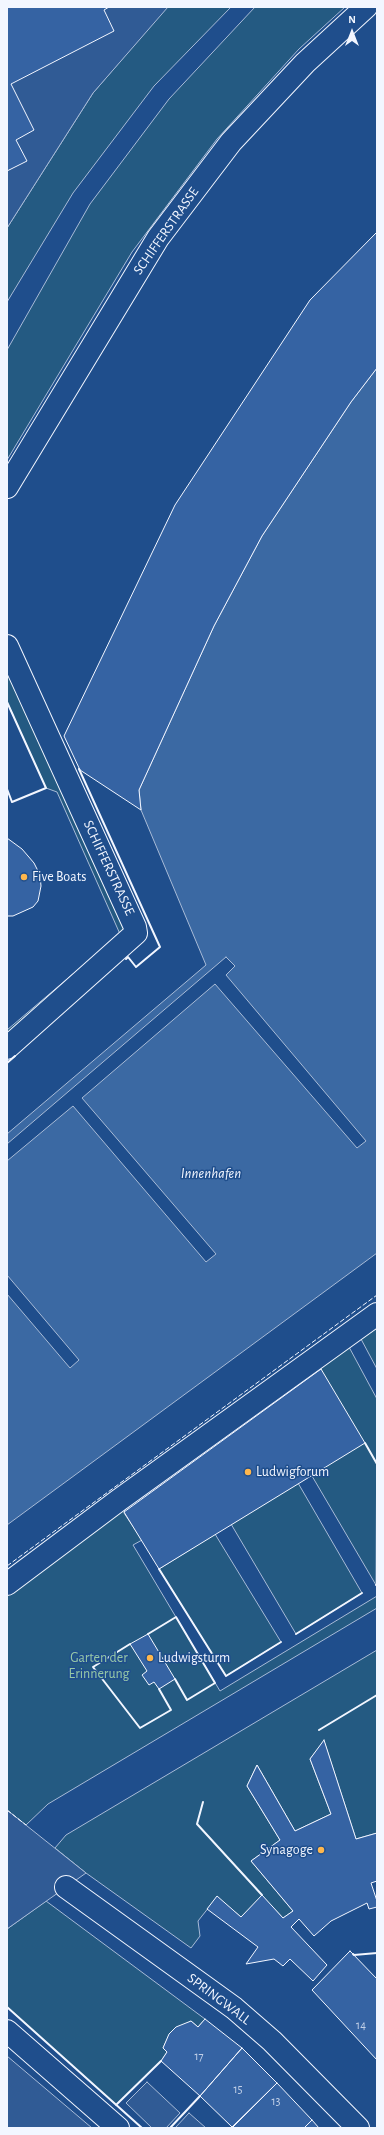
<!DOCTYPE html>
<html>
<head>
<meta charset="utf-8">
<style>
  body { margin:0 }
  #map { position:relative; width:384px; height:2135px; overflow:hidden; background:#1f4e8c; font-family:"Alegreya Sans",sans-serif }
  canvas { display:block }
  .frame { position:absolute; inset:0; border:8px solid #f2f6ff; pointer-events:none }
  .north { position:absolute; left:332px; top:12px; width:40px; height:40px; -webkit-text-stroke:3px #1f4e8c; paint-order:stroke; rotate:0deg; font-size:11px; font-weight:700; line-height:16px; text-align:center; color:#f2f6ff }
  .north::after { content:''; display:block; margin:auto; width:14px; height:18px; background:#f2f6ff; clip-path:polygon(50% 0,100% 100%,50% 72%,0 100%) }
</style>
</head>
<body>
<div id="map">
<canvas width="384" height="2135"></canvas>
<div class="frame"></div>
<div class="north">N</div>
</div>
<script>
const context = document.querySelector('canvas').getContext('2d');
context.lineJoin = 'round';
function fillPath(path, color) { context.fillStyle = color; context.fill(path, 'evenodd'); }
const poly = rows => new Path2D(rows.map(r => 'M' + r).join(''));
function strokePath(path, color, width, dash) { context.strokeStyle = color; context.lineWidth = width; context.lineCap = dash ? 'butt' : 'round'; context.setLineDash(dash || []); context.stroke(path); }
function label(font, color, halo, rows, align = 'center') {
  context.font = font + ' "Alegreya Sans",sans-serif'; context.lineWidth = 3; context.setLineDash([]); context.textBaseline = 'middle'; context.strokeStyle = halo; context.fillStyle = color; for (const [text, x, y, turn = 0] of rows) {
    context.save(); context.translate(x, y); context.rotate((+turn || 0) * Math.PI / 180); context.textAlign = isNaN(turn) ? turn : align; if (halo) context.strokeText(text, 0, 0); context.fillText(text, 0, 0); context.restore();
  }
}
const green = poly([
  [167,7,231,7,154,86,73,193,7,302,7,228,93,93,167,7],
  [255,7,345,7,299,49,217,139,132,252,7,460,7,350,90,204,169,99,255,7],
  [7,660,131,932,7,1040,7,1030,120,934,57,792,46,788,7,702,7,660],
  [377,1328,377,1369,361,1339,377,1328],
  [349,1347,377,1399,376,1585,312,1476,321,1369,318,1369,349,1347],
  [298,1483,362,1593,296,1634,231,1524,298,1483],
  [125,1509,124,1513,142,1540,133,1545,220,1691,377,1596,377,1608,48,1804,26,1825,7,1810,7,1596,125,1509],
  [215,1534,281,1642,226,1676,159,1569,215,1534],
  [377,1650,377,1833,356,1839,324,1741,310,1759,331,1814,295,1831,257,1765,247,1786,280,1840,251,1861,293,1911,283,1918,262,1896,241,1917,217,1897,198,1921,200,1936,191,1948,86,1873,55,1848,66,1835,377,1650],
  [46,1901,205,2019,198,2027,191,2021,169,2035,163,2048,167,2052,161,2061,116,2105,7,2007,7,1929,46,1901]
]);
fillPath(green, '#245a82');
strokePath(green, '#a8bbd7', 1);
const parking = poly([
  [7,7,168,7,93,93,7,228,7,7],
  [7,1810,86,1873,7,1929,7,1810],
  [7,2056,92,2128,7,2128,7,2056],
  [147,2082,180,2113,166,2128,152,2128,126,2103,147,2082],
  [189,2113,206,2128,175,2128,189,2113]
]);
fillPath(parking, '#305b95');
strokePath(parking, '#a8bbd7', 1);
const water = poly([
  [377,368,377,1253,7,1525,7,1134,206,965,141,810,139,790,214,626,262,536,351,402,377,368]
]);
fillPath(water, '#3b69a3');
strokePath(water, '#a8bbd7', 1);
const pier = poly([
  [226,957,235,966,226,975,366,1141,357,1148,215,984,82,1098,216,1254,206,1262,73,1106,7,1161,7,1144,226,957],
  [7,1275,79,1360,70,1368,7,1294,7,1275]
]);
fillPath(pier, '#1f4e8c');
strokePath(pier, '#a8bbd7', 1);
const building = poly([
  [7,7,109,7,104,10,114,31,11,84,34,130,16,140,27,161,7,171,7,7],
  [377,232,377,368,351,402,262,536,214,626,139,790,141,810,80,770,64,736,175,505,310,300,377,232],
  [7,838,22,849,34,863,40,875,41,886,38,901,33,907,13,916,7,916,7,838],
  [321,1369,365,1443,159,1569,124,1512,321,1369],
  [148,1634,175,1679,159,1689,154,1682,149,1685,142,1675,147,1671,130,1644,148,1634],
  [324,1740,356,1839,377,1833,377,1881,371,1883,377,1901,377,1907,369,1909,367,1903,331,1921,314,1936,299,1919,291,1927,327,1965,313,1981,290,1959,283,1966,274,1959,246,1964,258,1947,207,1909,217,1896,241,1917,262,1895,283,1918,293,1911,251,1861,280,1840,247,1786,257,1765,295,1831,331,1814,310,1759,324,1740],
  [350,1951,377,1979,377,2060,312,1990,350,1951],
  [205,2019,242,2048,200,2096,161,2061,167,2052,163,2048,169,2034,176,2027,191,2021,198,2027,205,2019],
  [242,2048,277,2083,232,2127,200,2096,242,2048],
  [277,2083,312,2120,304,2128,232,2128,277,2083],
  [312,2120,319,2128,304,2128,312,2120]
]);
fillPath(building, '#3563a3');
strokePath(building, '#f2f6ff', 1);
const minor = poly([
  [7,487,158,238,231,142,305,63,366,7],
  [7,646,135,927,136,933,7,1048],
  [7,1584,119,1500,377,1314],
  [66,1887,234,2008,272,2041,358,2128],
  [7,2031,118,2128]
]);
strokePath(minor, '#f2f6ff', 24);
strokePath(minor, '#1f4e8c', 22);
strokePath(poly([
  [7,1566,377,1295],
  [7,1810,26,1825]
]), '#f2f6ff', 1, [5, 2]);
strokePath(poly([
  [7,702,46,788,12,802,7,789],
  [79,769,160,947,136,967,128,957,126,959],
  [7,1063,15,1056],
  [365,1443,377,1464],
  [159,1569,226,1676,281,1642],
  [376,1585,377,1585],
  [148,1634,176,1617,215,1683,187,1700,175,1679],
  [296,1634,362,1593],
  [130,1644,93,1667,140,1728,171,1710,159,1689],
  [319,1730,377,1695],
  [203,1802,197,1824,262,1895],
  [353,1954,354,1955,377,1953],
  [7,2007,142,2128],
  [116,2105,161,2061],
  [170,2128,200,2096]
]), '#f2f6ff', 2);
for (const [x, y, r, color] of [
  [24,877,4,"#ffb74d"],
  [248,1472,4,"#ffb74d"],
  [150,1658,4,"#ffb74d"],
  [321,1850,4,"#ffb74d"]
]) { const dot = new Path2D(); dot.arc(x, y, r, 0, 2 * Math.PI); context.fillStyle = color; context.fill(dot); strokePath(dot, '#1f4e8c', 1.5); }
label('12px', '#c3d1e8', null, [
  ["14",361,2025],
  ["17",199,2056],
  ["15",238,2089],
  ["13",276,2101]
]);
label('14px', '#f2f6ff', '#1f4e8c', [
  ["SCHIFFERSTRASSE",166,231,-55],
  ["SCHIFFERSTRASSE",109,868,65],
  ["SPRINGWALL",219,1999,37]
]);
label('14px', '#f2f6ff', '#1f4e8c', [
  ["Five Boats",32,877],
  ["Ludwigforum",256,1472],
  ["Ludwigsturm",158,1658],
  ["Synagoge",313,1850,"right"]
], 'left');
label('14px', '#97c8a6', '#1f4e8c', [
  ["Garten der",99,1658],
  ["Erinnerung",99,1674]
]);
label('italic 15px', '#f2f6ff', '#1f4e8c', [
  ["Innenhafen",211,1173]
]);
</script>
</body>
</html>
